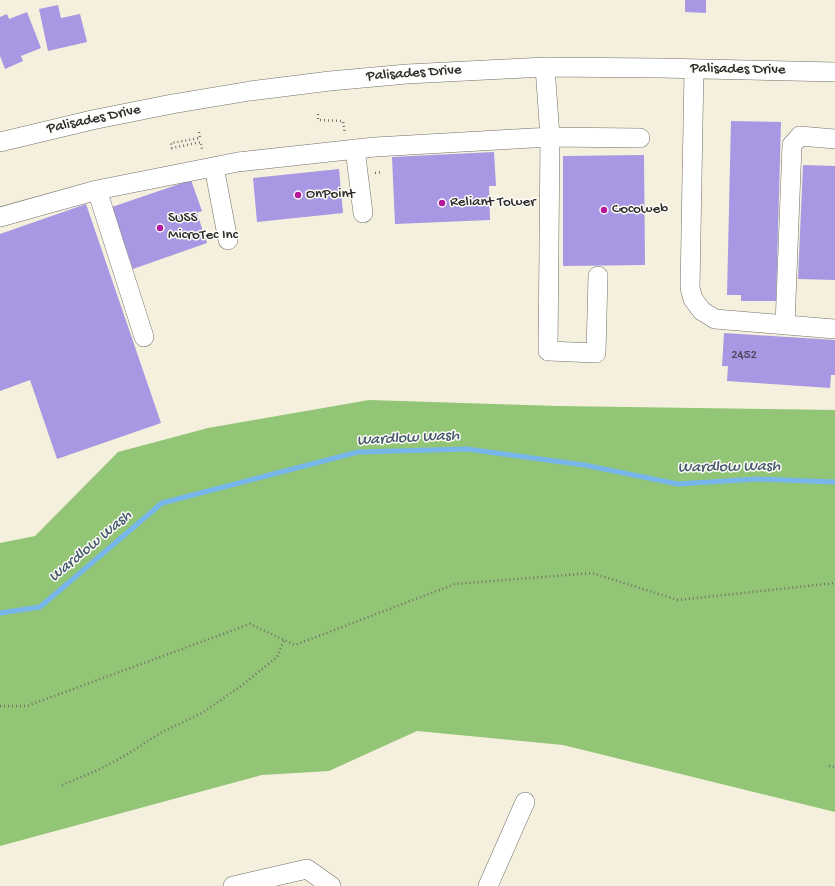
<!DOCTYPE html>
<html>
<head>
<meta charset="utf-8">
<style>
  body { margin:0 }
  canvas { display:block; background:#f4f0dd }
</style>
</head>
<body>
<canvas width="835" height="886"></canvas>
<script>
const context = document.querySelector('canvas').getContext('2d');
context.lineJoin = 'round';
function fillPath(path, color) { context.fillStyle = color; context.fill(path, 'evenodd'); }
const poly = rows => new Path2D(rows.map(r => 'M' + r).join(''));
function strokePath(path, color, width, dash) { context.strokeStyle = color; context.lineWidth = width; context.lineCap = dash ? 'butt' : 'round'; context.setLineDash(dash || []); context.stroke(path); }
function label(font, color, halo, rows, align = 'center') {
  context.font = font + ' "Gochi Hand",sans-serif'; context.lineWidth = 3; context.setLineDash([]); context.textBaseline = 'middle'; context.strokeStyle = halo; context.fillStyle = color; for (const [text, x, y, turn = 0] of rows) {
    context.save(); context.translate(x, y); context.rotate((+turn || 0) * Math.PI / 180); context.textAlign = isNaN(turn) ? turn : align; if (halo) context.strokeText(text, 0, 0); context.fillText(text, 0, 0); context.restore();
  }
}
fillPath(poly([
  [369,400,558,406,835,410,835,812,563,745,417,731,329,771,262,775,0,846,0,543,35,536,118,452,208,428]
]), '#93c576');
strokePath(poly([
  [0,613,40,607,162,503,358,452,467,449,584,465,678,484,757,479,835,482]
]), '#77b6eb', 5);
fillPath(poly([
  [685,0,706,0,706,13,685,12],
  [58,5,61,18,80,14,87,42,48,51,39,9],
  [27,12,41,48,21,56,23,61,5,69,0,56,0,17,7,14,9,19],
  [731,121,781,122,776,301,741,301,741,295,727,295],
  [494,152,496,186,489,186,490,220,395,224,392,157],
  [644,155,645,265,563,266,563,156],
  [803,165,835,166,835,280,798,279],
  [339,169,343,213,257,222,253,178],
  [191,180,202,211,197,213,207,243,133,269,112,207],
  [86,204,161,423,57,459,30,380,0,391,0,234],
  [724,333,835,340,835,375,831,375,830,388,727,381,728,366,722,366]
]), '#a897e3');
const minor = poly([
  [545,67,550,137,548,351,596,353,598,276],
  [694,69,690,288,693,299,702,311,715,319,835,329],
  [0,142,92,120,172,104,250,91,330,81,407,74,545,67,660,68,835,72],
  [355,149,363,213],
  [214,167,228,240],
  [97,190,144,337],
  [0,217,97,190,238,162,375,147,550,137,640,138],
  [785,325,792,145,800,136,835,139],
  [233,886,307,869,331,886],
  [488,886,525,802]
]);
strokePath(minor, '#717069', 20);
strokePath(poly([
  [318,114,318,120,343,121,345,134],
  [199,132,200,138,171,143,172,148,201,142,202,151],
  [375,173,382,172],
  [0,706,27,706,250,624,295,645,455,584,592,573,678,600,835,583],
  [829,766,835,767],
  [62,785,96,771,126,755,162,732,202,713,241,686,277,657,284,640]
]), '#717069', 2.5, [1, 3]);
strokePath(minor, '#fff', 19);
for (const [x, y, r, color] of [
  [298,195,4,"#b5179e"],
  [442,203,4,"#b5179e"],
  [604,210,4,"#b5179e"],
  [160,228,4,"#b5179e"]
]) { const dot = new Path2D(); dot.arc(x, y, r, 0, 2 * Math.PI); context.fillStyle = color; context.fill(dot); strokePath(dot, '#fdfcf7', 1.5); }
label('13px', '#4a4659', null, [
  ["2452",744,356]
]);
label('15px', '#2b2b2b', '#fdfcf7', [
  ["Palisades Drive",738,70,1],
  ["Palisades Drive",414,74,-4],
  ["Palisades Drive",94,120,-12]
]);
label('15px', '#2b2b2b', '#fdfcf7', [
  ["OnPoint",306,195],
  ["Reliant Tower",450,203],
  ["Cocoweb",612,210],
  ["SUSS",168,219],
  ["MicroTec Inc",168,236]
], 'left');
label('italic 16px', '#465c6e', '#fdfcf7', [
  ["Wardlow Wash",408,439,-3],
  ["Wardlow Wash",729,468,-1],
  ["Wardlow Wash",91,547,-40]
]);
</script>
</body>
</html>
